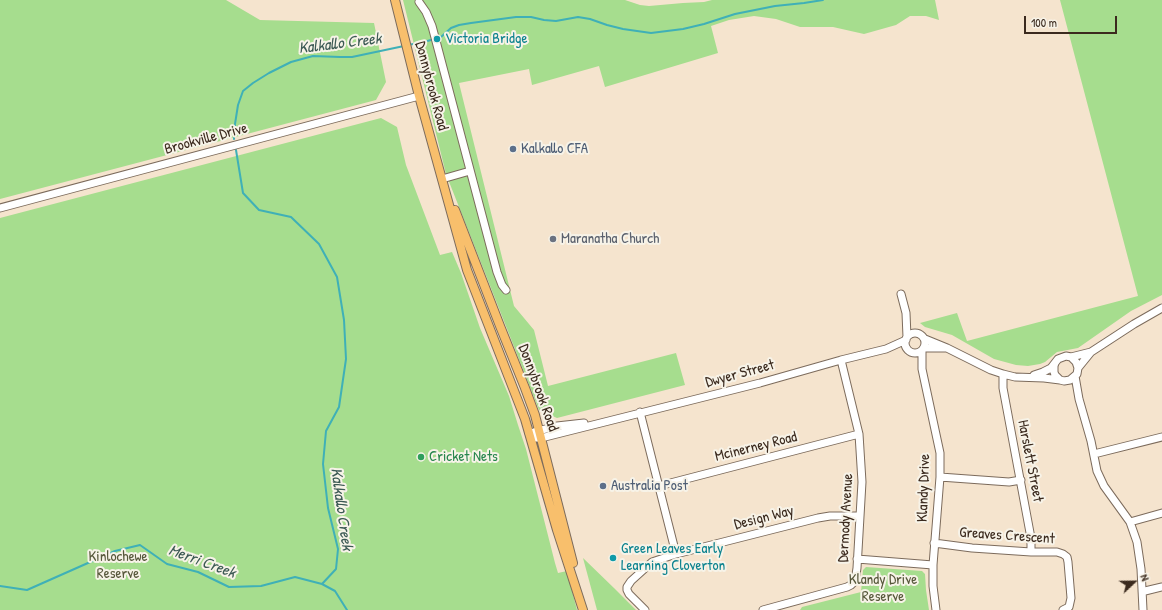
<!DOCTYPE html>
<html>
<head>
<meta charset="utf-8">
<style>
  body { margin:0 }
  #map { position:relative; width:1162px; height:610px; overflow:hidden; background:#f5e4ce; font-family:"Patrick Hand",sans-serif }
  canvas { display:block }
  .north { position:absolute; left:1114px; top:562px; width:40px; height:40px; -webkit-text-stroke:3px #f7f3e8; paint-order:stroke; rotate:68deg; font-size:11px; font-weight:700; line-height:16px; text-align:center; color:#3b2a1e }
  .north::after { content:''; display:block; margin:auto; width:14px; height:18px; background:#3b2a1e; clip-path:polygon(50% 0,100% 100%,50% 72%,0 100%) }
  .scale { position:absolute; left:1024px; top:16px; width:93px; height:18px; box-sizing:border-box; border:2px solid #3b2a1e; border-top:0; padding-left:5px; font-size:12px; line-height:14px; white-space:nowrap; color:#3b2a1e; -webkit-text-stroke:3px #f7f3e8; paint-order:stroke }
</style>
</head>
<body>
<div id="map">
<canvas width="1162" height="610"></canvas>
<div class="north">N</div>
<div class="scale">100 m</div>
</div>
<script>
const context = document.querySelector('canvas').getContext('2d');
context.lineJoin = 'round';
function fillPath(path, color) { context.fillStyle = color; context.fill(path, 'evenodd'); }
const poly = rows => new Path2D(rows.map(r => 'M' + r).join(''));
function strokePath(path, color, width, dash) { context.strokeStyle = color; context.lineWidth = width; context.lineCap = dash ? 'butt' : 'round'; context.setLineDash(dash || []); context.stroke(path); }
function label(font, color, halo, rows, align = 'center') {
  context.font = font + ' "Patrick Hand",sans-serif'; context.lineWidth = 4; context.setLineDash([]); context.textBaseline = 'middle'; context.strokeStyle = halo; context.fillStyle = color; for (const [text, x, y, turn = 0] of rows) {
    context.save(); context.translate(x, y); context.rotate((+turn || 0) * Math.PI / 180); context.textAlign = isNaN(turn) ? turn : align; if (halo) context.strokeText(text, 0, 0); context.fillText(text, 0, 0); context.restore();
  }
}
fillPath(poly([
  [0,0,226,0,260,20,374,23,386,82,376,100,0,199],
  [403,0,625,0,640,5,649,6,683,3,704,2,712,0,935,0,939,20,926,16,910,16,896,25,864,34,833,27,800,27,776,19,754,16,729,20,711,26,718,53,605,87,599,66,532,85,529,69,459,83,514,306,534,330,548,386,676,353,685,385,557,418,539,410,446,174],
  [1060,0,1162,0,1162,295,1131,311,1078,348,1057,352,1045,362,1040,364,1028,366,1016,365,994,359,952,335,925,327,920,323,957,313,967,341,1138,296],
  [381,118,397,127,406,165,440,255,452,252,461,273,480,328,509,396,518,425,526,449,555,563,558,573,567,571,577,610,0,610,0,218],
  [583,558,614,588,636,610,597,610],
  [866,567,922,571,925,574,926,590,929,610,800,610,802,607,861,592,863,570]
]), '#a6dd8e');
strokePath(poly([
  [408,45,424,42,441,37,451,28,459,25,471,23,516,17,531,17,544,20,556,21,578,17,590,19,607,25,623,29,651,33,683,29,704,24,735,14,775,6,804,3,823,0],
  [234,139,235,124,238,105,243,91,253,83,269,73,291,62,313,56,340,57,352,57,404,46],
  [236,150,243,193,259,210,291,217,319,244,337,277,344,320,346,359,339,407,326,431,323,464,328,508,338,549,336,569,322,584],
  [0,586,27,590,115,551,140,545,167,564,198,572,229,587,261,586,295,577,322,584,335,591,347,610]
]), '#3fb0b7', 2);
const minor = poly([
  [419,2,426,12,432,26,497,272,502,285,506,290],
  [442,179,470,171],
  [0,208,419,96],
  [901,294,906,313,907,337],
  '905 343a10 10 0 1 1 20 0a10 10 0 1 1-20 0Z',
  [925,339,947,348,991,370,1003,374,1015,377,1044,378,1060,380],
  [924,348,945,348],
  [922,351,922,369,940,453,940,477,933,565,933,586,936,610],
  [1071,357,1091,352],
  [1078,368,1091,352,1134,324,1162,308],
  [1003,374,1003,388,1031,538,1031,552],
  [1034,375,1043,372,1051,368,1058,359,1066,356,1071,357,1076,362,1078,368,1077,374,1070,380,1064,381,1060,380,1055,375,1054,372,1054,366,1055,363],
  [1075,376,1079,399,1091,441,1097,471,1104,486,1130,522,1137,542,1141,569,1143,610],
  [640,412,676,554],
  [534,432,557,426,584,423],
  [529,433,535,438,541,438,760,383,841,360,886,349,906,340],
  [1094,454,1162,437],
  [940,477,1009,482,1021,480],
  [659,486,859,434],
  [1130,522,1162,513],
  [934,543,972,548,1031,552,1057,552,1063,554,1067,557,1068,562,1071,598,1069,607,1063,610],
  [857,559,933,565],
  [1142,591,1145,591,1162,587],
  [645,610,629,594,627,590,627,587,631,581,652,562,676,554,818,518,830,516,859,516],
  [763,610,847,587,851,585,855,581,857,568,862,482,859,434,841,360]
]);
const major = poly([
  [395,0,419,96,467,270,525,419,557,530,583,610],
  [455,210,500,326,525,388,535,415,573,563]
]);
strokePath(minor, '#7c6b5c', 9);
strokePath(major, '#7c6b5c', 10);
strokePath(minor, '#fff', 7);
strokePath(major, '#f8bf6c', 8);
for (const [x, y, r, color] of [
  [437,39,4,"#0f9aa8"],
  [513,149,4,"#5c6f8a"],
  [553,239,4,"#6b7280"],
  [421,457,4,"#2e9e5b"],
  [603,486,4,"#5c6f8a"],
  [613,558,4,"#0f9aa8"]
]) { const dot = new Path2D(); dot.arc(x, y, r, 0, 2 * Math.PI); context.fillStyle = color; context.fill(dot); strokePath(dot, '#f7f3e8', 1.5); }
label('15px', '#0d838f', '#f7f3e8', [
  ["Victoria Bridge",445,39],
  ["Green Leaves Early",621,549],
  ["Learning Cloverton",621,566]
], 'left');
label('15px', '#3b2a1e', '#f7f3e8', [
  ["Donnybrook Road",431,86,75],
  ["Brookville Drive",206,139,-15],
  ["Dwyer Street",740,374,-15],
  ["Donnybrook Road",538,388,70],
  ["Mcinerney Road",756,447,-14],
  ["Harslett Street",1030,461,79],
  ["Klandy Drive",924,488,-88],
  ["Design Way",764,518,-14],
  ["Dermody Avenue",846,518,-87],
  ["Greaves Crescent",1007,536,4]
]);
label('15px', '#4e5e75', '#f7f3e8', [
  ["Kalkallo CFA",521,149],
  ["Australia Post",611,486]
], 'left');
label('15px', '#5b616d', '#f7f3e8', [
  ["Maranatha Church",561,239]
], 'left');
label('15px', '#27864d', '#f7f3e8', [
  ["Cricket Nets",429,457]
], 'left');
label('15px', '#56573a', '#f7f3e8', [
  ["Kinlochewe",118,557],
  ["Reserve",118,574],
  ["Klandy Drive",883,580],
  ["Reserve",883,597]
]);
label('italic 16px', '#3c5954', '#f7f3e8', [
  ["Kalkallo Creek",340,44,-7],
  ["Kalkallo Creek",341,509,82],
  ["Merri Creek",202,562,20]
]);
</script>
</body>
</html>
